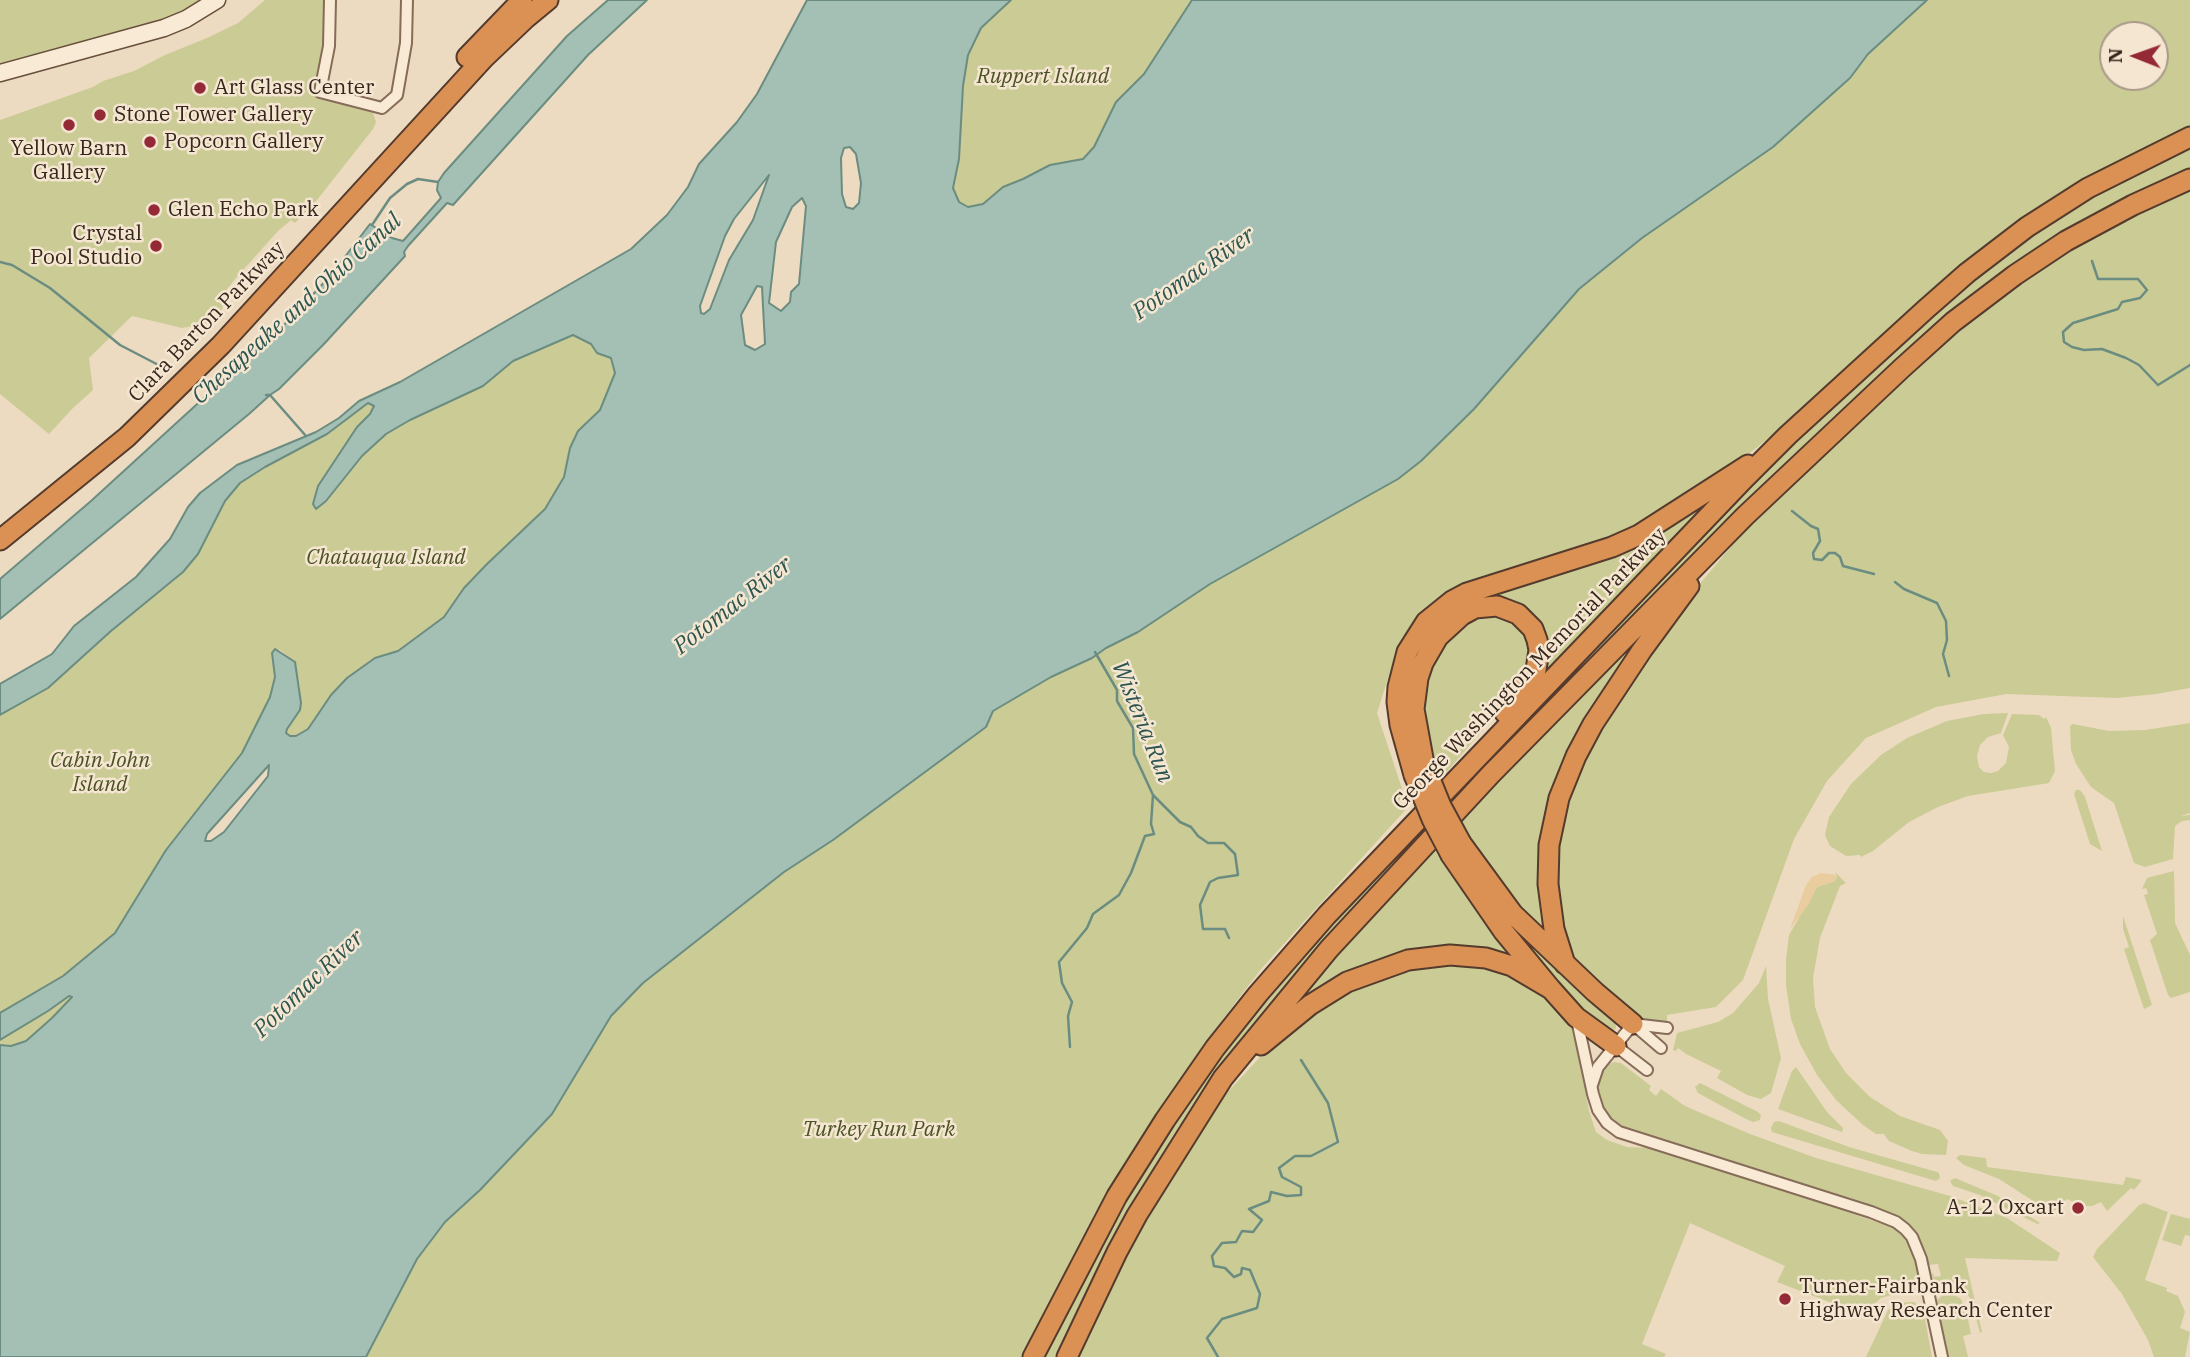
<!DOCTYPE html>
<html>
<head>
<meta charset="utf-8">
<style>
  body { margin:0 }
  #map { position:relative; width:2190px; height:1357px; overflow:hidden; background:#eddbc1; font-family:"IBM Plex Serif",serif }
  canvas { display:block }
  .north { position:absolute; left:2099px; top:21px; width:70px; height:70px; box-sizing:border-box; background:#f5e6d1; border:2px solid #a99a89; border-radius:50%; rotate:271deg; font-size:19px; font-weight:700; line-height:28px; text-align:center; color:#36271d }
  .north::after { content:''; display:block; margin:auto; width:24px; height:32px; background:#942a36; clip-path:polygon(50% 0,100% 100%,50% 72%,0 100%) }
</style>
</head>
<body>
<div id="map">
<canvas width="2190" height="1357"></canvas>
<div class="north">N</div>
</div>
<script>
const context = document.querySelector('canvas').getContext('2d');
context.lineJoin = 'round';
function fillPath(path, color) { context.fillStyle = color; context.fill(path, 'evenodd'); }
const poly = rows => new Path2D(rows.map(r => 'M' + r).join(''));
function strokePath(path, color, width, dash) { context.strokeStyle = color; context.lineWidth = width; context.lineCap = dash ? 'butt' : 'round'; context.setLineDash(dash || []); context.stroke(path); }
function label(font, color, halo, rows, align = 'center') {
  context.font = font + ' "IBM Plex Serif",serif'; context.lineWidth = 5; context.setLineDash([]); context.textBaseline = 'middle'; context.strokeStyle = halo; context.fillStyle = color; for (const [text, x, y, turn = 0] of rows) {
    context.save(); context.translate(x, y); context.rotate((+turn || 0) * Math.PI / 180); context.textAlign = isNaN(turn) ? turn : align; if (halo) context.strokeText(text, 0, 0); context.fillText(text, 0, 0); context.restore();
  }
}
fillPath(poly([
  [0,0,217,0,186,19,0,73],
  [265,0,326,0,324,47,314,94,373,113,376,122,373,129,317,200,295,223,291,220,278,231,235,279,227,289,219,321,182,328,132,316,89,358,93,390,72,409,49,434,0,394,0,120,93,87,103,81,134,71,165,55,207,38,238,23],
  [1011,0,1192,0,1144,74,1116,102,1094,148,1083,159,1003,187,983,204,968,207,959,202,953,188,959,159,963,86,968,55,981,28],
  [1926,0,2190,0,2190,133,2094,180,1755,449,1685,501,1634,533,1491,578,1405,643,1390,672,1377,713,1408,807,1262,968,1209,1037,1095,1213,1023,1357,366,1357,417,1259,445,1222,480,1190,552,1114,611,1016,643,983,784,872,833,840,986,727,992,711,1051,677,1092,658,1106,648,1138,632,1210,584,1398,479,1421,461,1474,409,1579,289,1642,238,1773,147,1850,78,1868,54],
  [2113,35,2155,35,2155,77,2113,77],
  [2190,145,2190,174,1946,322,1262,1021,1061,1357,1040,1357,1098,1239,1211,1062,1362,888,1807,426,2014,242,2074,204],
  [2190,185,2190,688,2156,694,2117,698,2006,694,1936,707,1866,738,1827,781,1794,839,1743,980,1716,1007,1667,1015,1667,1023,1645,1019,1627,1011,1569,960,1560,937,1554,840,1581,758,1683,604,1744,531,1835,440,1928,353,2007,287,2102,228],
  [573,335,591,344,597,353,611,357,615,372,600,410,578,431,570,448,564,477,545,509,487,564,464,588,444,617,398,651,375,658,347,678,331,695,308,729,296,736,290,736,286,734,287,729,300,710,300,688,295,662,280,650,272,653,275,677,270,697,242,753,166,850,115,933,63,976,0,1013,0,715,48,688,111,631,175,580,198,554,225,501,240,483,265,467,327,434,368,403,374,406,370,414,357,427,318,486,343,480,362,456,386,434,410,420,483,386,513,361],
  [1724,488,1507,718,1544,653,1497,603,1410,663,1457,604,1531,579],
  [1675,592,1566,763,1550,940,1520,914,1456,818],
  [1509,614,1534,644,1532,668,1520,687,1439,781,1420,718,1428,665,1454,630,1470,618],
  [2008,713,2001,733,1988,737,1980,745,1977,756,1979,767,1984,772,1991,773,1998,771,2006,763,2009,747,2003,735,2012,714,2039,715,2044,719,2046,717,2051,728,2055,771,2049,783,1968,796,1938,807,1909,822,1873,851,1861,857,1860,855,1846,856,1830,846,1825,835,1829,817,1851,784,1881,755,1907,738,1947,721,1984,714],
  [2190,723,2190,813,2181,816,2190,815,2190,820,2182,821,2175,826,2173,859,2145,867,2134,863,2114,803,2091,787,2076,764,2071,750,2070,726,2073,724,2109,731,2145,730],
  [2076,790,2080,790,2085,797,2102,851,2090,844,2074,794],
  [1435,839,1527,969,1455,949,1282,1017],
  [1459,850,1616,1019,1616,1028,1613,1032,1608,1033,1546,976],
  [2174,871,2175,923,2190,955,2190,992,2171,998,2168,995,2150,940,2157,934,2144,895,2148,894,2146,888,2142,889,2147,878],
  [1835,872,1846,883,1840,886,1820,938,1813,978,1815,1007,1830,1049,1846,1073,1870,1097,1900,1116,1940,1130,1948,1141,1946,1155,1922,1154,1912,1151,1889,1141,1884,1134,1876,1134,1863,1125,1836,1100,1817,1075,1800,1044,1791,1019,1786,985,1786,960,1789,935,1817,887,1835,881,1837,876],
  [2123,916,2152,1005,2144,1009,2124,949,2129,947,2123,929],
  [1469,960,1534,984,1568,1016,1577,1041,1589,1111,1596,1132,1607,1140,1627,1147,1651,1148,1749,1178,1897,1229,1905,1235,1913,1250,1920,1273,1917,1284,1906,1289,1905,1291,1881,1298,1872,1306,1866,1316,1777,1282,1785,1266,1690,1223,1642,1344,1666,1354,1664,1357,1075,1357,1118,1261,1193,1137,1224,1096,1275,1041,1311,1010,1392,969],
  [1766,966,1768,999,1781,1058,1771,1093,1761,1099,1747,1095,1717,1078,1721,1071,1686,1054,1678,1048,1676,1051,1673,1050,1677,1033,1718,1022,1733,1013,1759,983],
  [69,996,72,997,67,1004,26,1041,11,1046,0,1045,0,1040,48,1011],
  [1614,1062,1621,1063,1651,1086,1649,1090,1656,1096,1661,1089,1685,1106,1750,1134,1816,1158,1950,1196,2007,1218,2060,1253,2057,1261,1965,1258,1982,1332,1980,1333,1971,1299,1959,1285,1934,1280,1931,1271,1935,1277,1941,1276,1938,1264,1928,1265,1918,1237,1909,1226,1658,1141,1616,1124,1602,1111,1597,1097,1596,1082,1599,1072,1605,1066],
  [1796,1067,1827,1112,1843,1128,1842,1132,1778,1109,1792,1071],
  [1700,1083,1758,1112,1761,1115,1760,1120,1753,1122,1744,1118,1698,1093,1695,1087],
  [1779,1121,1849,1147,1937,1172,1939,1173,1940,1178,1936,1181,1782,1135,1772,1132,1771,1128,1774,1122],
  [1960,1155,1986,1158,1987,1167,2123,1185,2126,1177,2142,1180,2134,1190,2131,1188,2107,1211,2101,1202,2092,1206,2083,1206,2067,1199,2052,1213,1999,1179,1964,1165,1956,1158],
  [1955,1178,1998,1196,2040,1223,2037,1224,1980,1195,1953,1186,1950,1181],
  [2144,1203,2168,1212,2145,1280,2167,1288,2166,1291,2178,1296,2185,1312,2180,1328,2190,1332,2185,1357,2154,1357,2148,1340,2122,1294,2093,1257,2097,1249,2139,1205],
  [2171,1214,2190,1219,2190,1236,2185,1235,2181,1246,2162,1240],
  [1948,1291,1961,1299,1968,1319,1971,1334,1963,1336,1968,1357,1945,1357,1937,1300],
  [1909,1302,1914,1302,1923,1309,1932,1357,1866,1357,1888,1310,1897,1304]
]), '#cacb95');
fillPath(poly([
  [1821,873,1837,875,1835,881,1817,887,1809,904,1790,929,1806,885,1812,877]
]), '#e9cd9e');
const water = poly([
  [608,0,647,0,588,55,453,205,447,203,408,246,404,252,405,256,323,345,279,389,270,395,249,414,0,619,0,579,91,501,288,321,331,275,370,224,392,238,403,241,441,198,437,190,438,182,444,173,567,36,608,0],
  [807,0,1011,0,981,28,968,55,963,86,959,159,953,188,959,202,968,207,983,204,1003,187,1023,179,1050,165,1083,159,1094,147,1116,102,1144,74,1192,0,1927,0,1868,54,1850,78,1773,147,1642,238,1579,289,1474,409,1421,461,1398,479,1210,584,1138,632,1106,648,1092,658,1051,677,993,711,986,727,833,840,784,872,643,983,611,1016,552,1114,480,1190,445,1222,417,1259,366,1357,0,1357,0,1045,11,1046,26,1041,52,1018,72,997,69,996,48,1011,0,1040,0,1013,63,976,115,933,166,850,242,753,270,697,275,677,272,653,275,649,295,662,301,703,300,710,287,729,286,733,290,736,296,736,308,729,331,695,347,678,375,658,398,651,444,617,464,588,487,564,545,509,564,477,570,448,578,431,600,410,615,373,611,358,597,353,591,344,573,335,513,361,483,386,410,420,386,434,362,456,326,501,316,509,313,504,318,486,357,427,370,414,374,406,368,403,327,434,265,467,240,483,225,501,198,554,183,572,111,631,48,688,0,715,0,684,52,654,74,626,136,577,170,539,188,507,200,493,237,465,316,432,339,418,359,401,400,382,631,249,667,215,688,187,699,164,737,122,757,94,807,0],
  [850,147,856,154,861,183,859,203,853,209,846,207,842,194,841,158,844,148,850,147],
  [769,175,753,220,729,260,710,309,704,314,701,313,700,306,706,289,725,236,734,219,769,175],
  [802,198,806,206,799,284,791,292,790,302,781,311,769,303,776,242,792,207,802,198],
  [757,286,762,287,765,344,755,350,745,345,741,315,757,286],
  [269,765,268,776,224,832,211,841,205,841,207,834,269,765]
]);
fillPath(water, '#a4bfb4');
strokePath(water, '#6b8d81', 2);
strokePath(poly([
  [372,225,390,198,407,184,418,179,438,182],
  [2092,261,2098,279,2138,279,2147,290,2140,298,2122,302,2118,309,2073,323,2063,332,2064,342,2072,347,2084,350,2102,349,2126,358,2139,365,2158,385,2190,365],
  [0,262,12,265,50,288,120,345,170,371],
  [205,385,218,390],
  [266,395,270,395,306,436],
  [1792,511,1811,526,1818,529,1820,541,1813,553,1814,559,1822,560,1829,553,1835,553,1840,557,1843,566,1874,574],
  [1895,582,1904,589,1937,603,1946,621,1947,640,1943,654,1949,676],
  [1095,652,1117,690,1117,701,1133,728,1134,754,1153,795,1180,822,1191,827,1198,836,1208,843,1224,843,1235,854,1238,875,1218,878,1210,882,1200,905,1203,929,1225,929,1229,938],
  [1070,1047,1068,1016,1072,1002,1062,983,1059,962,1087,928,1093,914,1119,895,1131,873,1145,836,1154,834,1151,824,1153,795],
  [1218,1357,1207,1338,1222,1319,1257,1308,1260,1294,1250,1270,1242,1268,1241,1274,1234,1277,1225,1268,1214,1266,1212,1256,1222,1243,1236,1242,1242,1231,1253,1232,1262,1220,1249,1209,1269,1201,1271,1192,1287,1196,1301,1195,1301,1187,1282,1177,1279,1168,1295,1156,1311,1156,1338,1142,1328,1103,1301,1060]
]), '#6b8d81', 2.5);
const street = poly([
  [330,0,329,46,320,92,382,108,397,95,406,43,407,0],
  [1577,1020,1593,1094,1598,1110,1607,1123,1619,1132,1871,1212,1896,1222,1905,1229,1912,1237,1921,1259,1942,1357],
  [1633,1024,1661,1048],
  [1633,1024,1667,1028],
  [1616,1046,1647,1070],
  [1592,1085,1598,1067,1633,1024]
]);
const secondary = poly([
  [0,73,164,28,186,19,217,0]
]);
const highway = poly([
  [467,57,522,0],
  [0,540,127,437,221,345,484,58,525,19,548,0],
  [1424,764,1414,709,1418,678,1423,663,1438,637,1462,615,1475,608,1497,606,1518,614,1533,629,1537,640,1539,650,1536,670,1505,713],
  [1414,775,1400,725,1397,702,1398,687,1407,652,1426,622,1452,601,1467,593,1612,547,1639,535,1748,465],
  [1461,843,1513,914,1595,992,1633,1024],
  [1451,855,1504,932,1551,989,1576,1017,1616,1046],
  [1565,964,1554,929,1548,884,1549,845,1559,798,1576,756,1593,724,1642,650,1689,586],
  [1261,1045,1310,1005,1347,982,1408,960,1450,955,1486,958,1512,966,1551,989],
  [1033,1357,1117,1196,1165,1120,1215,1048,1258,994,1327,915,1745,478,1788,435,1926,309,1967,273,2027,227,2088,188,2190,137],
  [1067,1357,1117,1252,1137,1215,1223,1078,1329,949,1491,774,1745,516,1902,368,1953,322,2015,275,2066,241,2133,205,2190,179]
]);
strokePath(street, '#866c59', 14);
strokePath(secondary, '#684e3c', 19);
strokePath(highway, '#543b2d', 23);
strokePath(street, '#f8ead4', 10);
strokePath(secondary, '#f8ead4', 16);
strokePath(highway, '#db9153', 19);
const highwayBridge = poly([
  [1424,764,1441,806,1461,843],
  [1414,775,1432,819,1451,855]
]);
strokePath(highwayBridge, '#543b2d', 23, []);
strokePath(highwayBridge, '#db9153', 19);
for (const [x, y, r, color] of [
  [200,88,7,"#942a36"],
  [100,115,7,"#942a36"],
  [69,125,7,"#942a36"],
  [150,142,7,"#942a36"],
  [154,210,7,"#942a36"],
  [156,246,7,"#942a36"],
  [2078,1208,7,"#942a36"],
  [1785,1299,7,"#942a36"]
]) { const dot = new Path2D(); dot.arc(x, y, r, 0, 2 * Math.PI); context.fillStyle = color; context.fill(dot); strokePath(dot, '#f5e6d1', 2.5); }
label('italic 21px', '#4b5224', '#f5e6d1', [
  ["Ruppert Island",1043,77],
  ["Chatauqua Island",386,558],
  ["Cabin John",100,761],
  ["Island",100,785],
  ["Turkey Run Park",879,1130]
]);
label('21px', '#36271d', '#f5e6d1', [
  ["Art Glass Center",214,88],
  ["Stone Tower Gallery",114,115],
  ["Popcorn Gallery",164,142],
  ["Yellow Barn",69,149,"center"],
  ["Gallery",69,173,"center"],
  ["Glen Echo Park",168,210],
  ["Crystal",142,234,"right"],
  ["Pool Studio",142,258,"right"],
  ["A-12 Oxcart",2064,1208,"right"],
  ["Turner-Fairbank",1799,1287],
  ["Highway Research Center",1799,1311]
], 'left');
label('21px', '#36271d', '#f5e6d1', [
  ["Clara Barton Parkway",207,322,-46],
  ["George Washington Memorial Parkway",1530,669,-46]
]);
label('italic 23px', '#2d554f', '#f5e6d1', [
  ["Potomac River",1194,274,-35],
  ["Chesapeake and Ohio Canal",297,309,-42],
  ["Potomac River",733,606,-38],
  ["Wisteria Run",1142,722,68],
  ["Potomac River",309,984,-44]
]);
</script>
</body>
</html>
